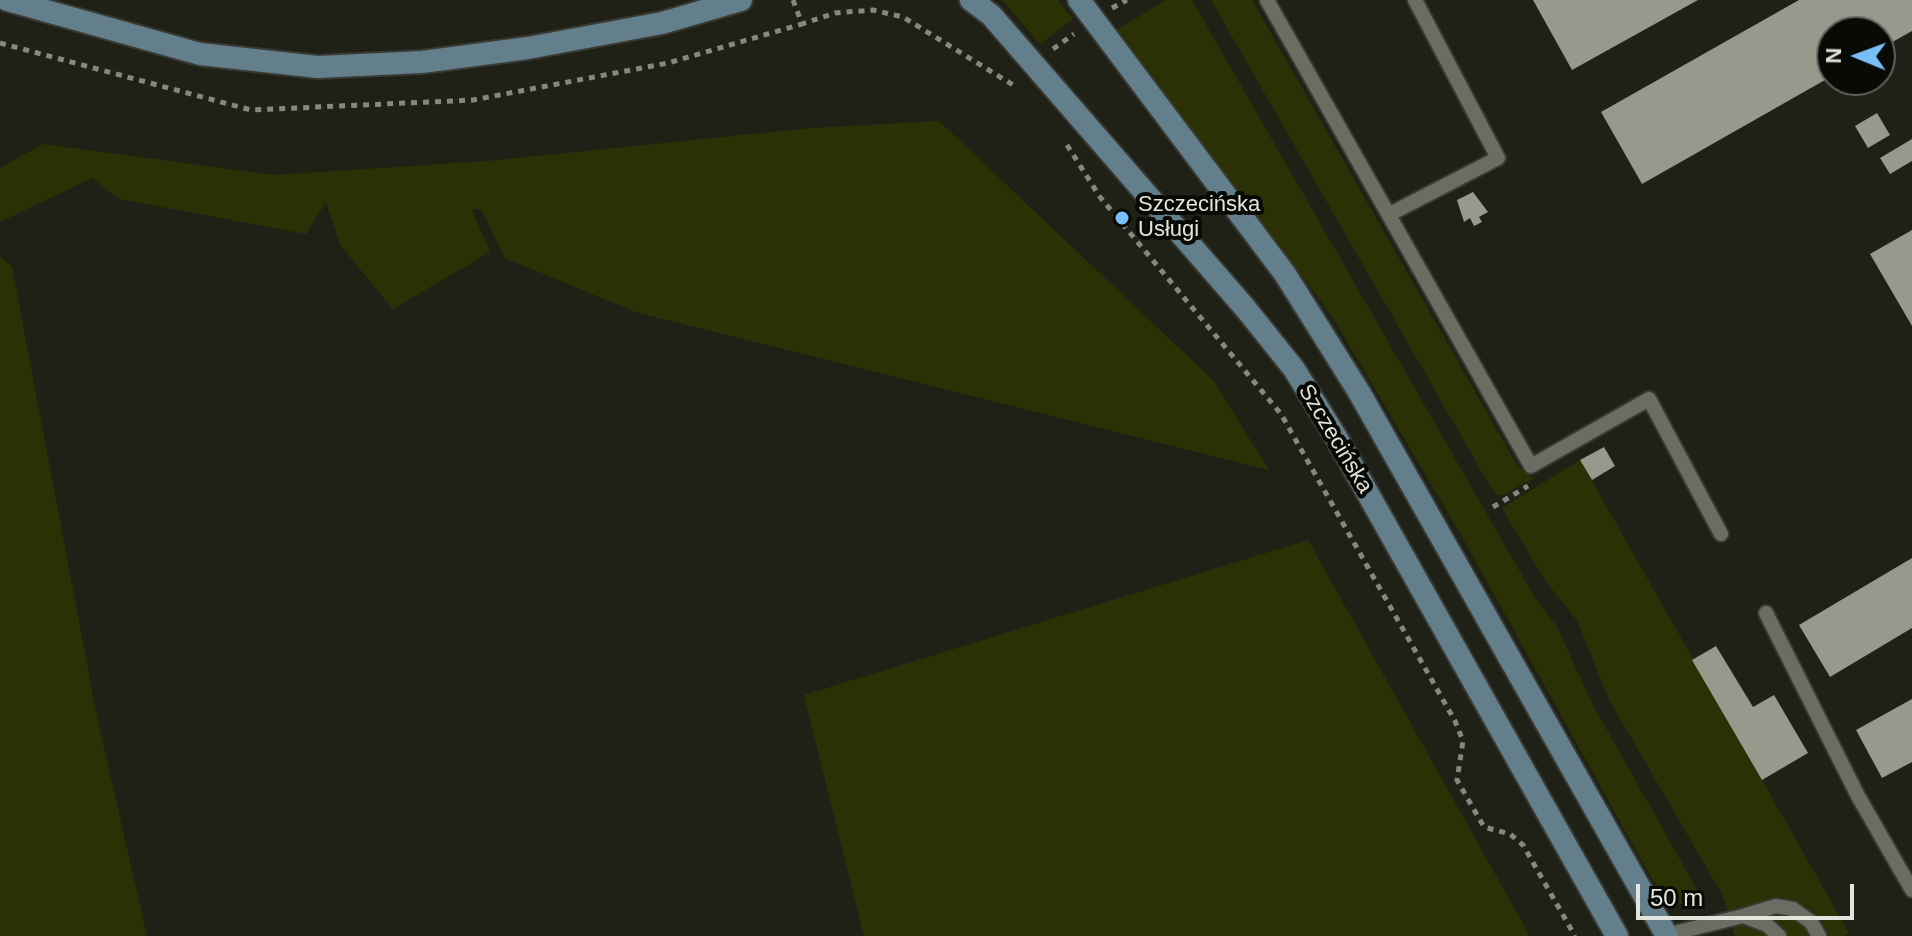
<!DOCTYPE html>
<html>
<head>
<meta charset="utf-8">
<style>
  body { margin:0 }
  #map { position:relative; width:1912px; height:936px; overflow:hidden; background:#1f2117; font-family:Helvetica,sans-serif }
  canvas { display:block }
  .north { position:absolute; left:1816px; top:16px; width:80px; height:80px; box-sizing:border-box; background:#090a06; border:2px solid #60615c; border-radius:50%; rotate:271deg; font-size:22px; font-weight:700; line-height:32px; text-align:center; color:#e2e4dd }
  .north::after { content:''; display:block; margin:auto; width:28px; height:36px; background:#7abef8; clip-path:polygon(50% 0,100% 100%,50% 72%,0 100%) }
  .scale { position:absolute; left:1636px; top:884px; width:218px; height:36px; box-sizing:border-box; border:4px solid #e2e4dd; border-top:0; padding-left:10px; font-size:24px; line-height:28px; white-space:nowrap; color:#e2e4dd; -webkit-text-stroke:6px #090a06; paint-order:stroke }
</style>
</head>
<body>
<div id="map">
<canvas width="1912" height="936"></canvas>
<div class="north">N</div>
<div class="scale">50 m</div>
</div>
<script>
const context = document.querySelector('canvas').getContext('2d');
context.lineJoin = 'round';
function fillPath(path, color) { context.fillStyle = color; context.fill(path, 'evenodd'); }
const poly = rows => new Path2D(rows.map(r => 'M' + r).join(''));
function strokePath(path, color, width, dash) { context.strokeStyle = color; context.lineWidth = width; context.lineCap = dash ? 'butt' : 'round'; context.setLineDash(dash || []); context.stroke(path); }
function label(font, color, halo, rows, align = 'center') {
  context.font = font + ' Helvetica,sans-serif'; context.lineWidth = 8; context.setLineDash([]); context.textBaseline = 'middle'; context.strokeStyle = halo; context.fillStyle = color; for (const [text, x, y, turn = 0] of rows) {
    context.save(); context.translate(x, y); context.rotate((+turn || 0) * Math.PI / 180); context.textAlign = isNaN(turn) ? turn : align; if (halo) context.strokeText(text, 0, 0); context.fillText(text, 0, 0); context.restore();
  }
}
fillPath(poly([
  [1002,0,1058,0,1073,19,1040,44],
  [1165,0,1192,0,1534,596,1557,627,1593,705,1704,902,1681,904,1653,881,1461,535,1332,316,1117,30],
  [1211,0,1252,0,1518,467,1534,478,1503,495,1496,494,1491,488],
  [939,121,1214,381,1269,470,638,313,505,258,481,209,472,210,490,252,393,309,340,245,326,202,306,234,119,199,92,178,0,222,0,168,43,144,274,175,487,161,811,128],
  [0,256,12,267,97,717,147,936,0,936],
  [1580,460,1762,780,1849,933,1843,936,1735,936,1722,894,1609,700,1578,622,1544,579,1502,508],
  [1308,540,1530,936,864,936,804,695]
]), '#2b3105');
fillPath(poly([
  [1533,0,1698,0,1572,70],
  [1799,0,1912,0,1912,31,1880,49,1880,32,1832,32,1832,76,1642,184,1601,112],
  [1877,113,1890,135,1868,148,1855,126],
  [1912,139,1912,161,1890,174,1880,158],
  [1473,192,1488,212,1479,217,1482,222,1474,226,1470,218,1464,222,1457,200],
  [1912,230,1912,326,1870,254],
  [1604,447,1615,466,1592,480,1580,460],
  [1912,558,1912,628,1830,677,1799,625],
  [1716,646,1753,707,1774,695,1808,753,1762,780,1692,660],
  [1912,699,1912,762,1882,778,1856,730]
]), '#96998c');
const service = poly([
  [1267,0,1531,466,1649,399,1721,534],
  [1390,214,1498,158,1415,0],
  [1766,613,1858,796,1912,890],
  [1743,916,1776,906,1793,909,1811,922,1819,936],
  [1666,935,1743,916,1767,925,1779,936]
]);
const secondary = poly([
  [7,0,200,54,318,67,422,62,528,48,662,23,741,0],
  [971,0,991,15,1246,309,1294,369,1336,437,1617,936],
  [1079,0,1285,274,1359,392,1667,936]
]);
strokePath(service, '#393a33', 18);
strokePath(secondary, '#393a33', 26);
strokePath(poly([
  [793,0,802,24,835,13,873,10,903,17,1013,85,1016,82],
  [1112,8,1127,0],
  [0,43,251,110,473,100,668,63,802,24],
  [1053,49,1074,34],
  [1067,145,1100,197,1281,414,1455,721,1463,741,1457,780,1469,801,1484,827,1510,834,1523,845,1575,936],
  [1493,507,1528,486]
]), '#86887f', 5, [6, 6]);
strokePath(service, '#6a6d61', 14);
strokePath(secondary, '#637f8b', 22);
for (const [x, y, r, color] of [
  [1122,218,8,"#7abef8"]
]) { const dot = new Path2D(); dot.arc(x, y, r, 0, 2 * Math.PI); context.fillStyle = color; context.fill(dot); strokePath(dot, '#090a06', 3); }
label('22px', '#e2e4dd', '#090a06', [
  ["Szczecińska",1138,205],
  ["Usługi",1138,230]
], 'left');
label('22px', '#e2e4dd', '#090a06', [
  ["Szczecińska",1335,439,59]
]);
</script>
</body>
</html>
